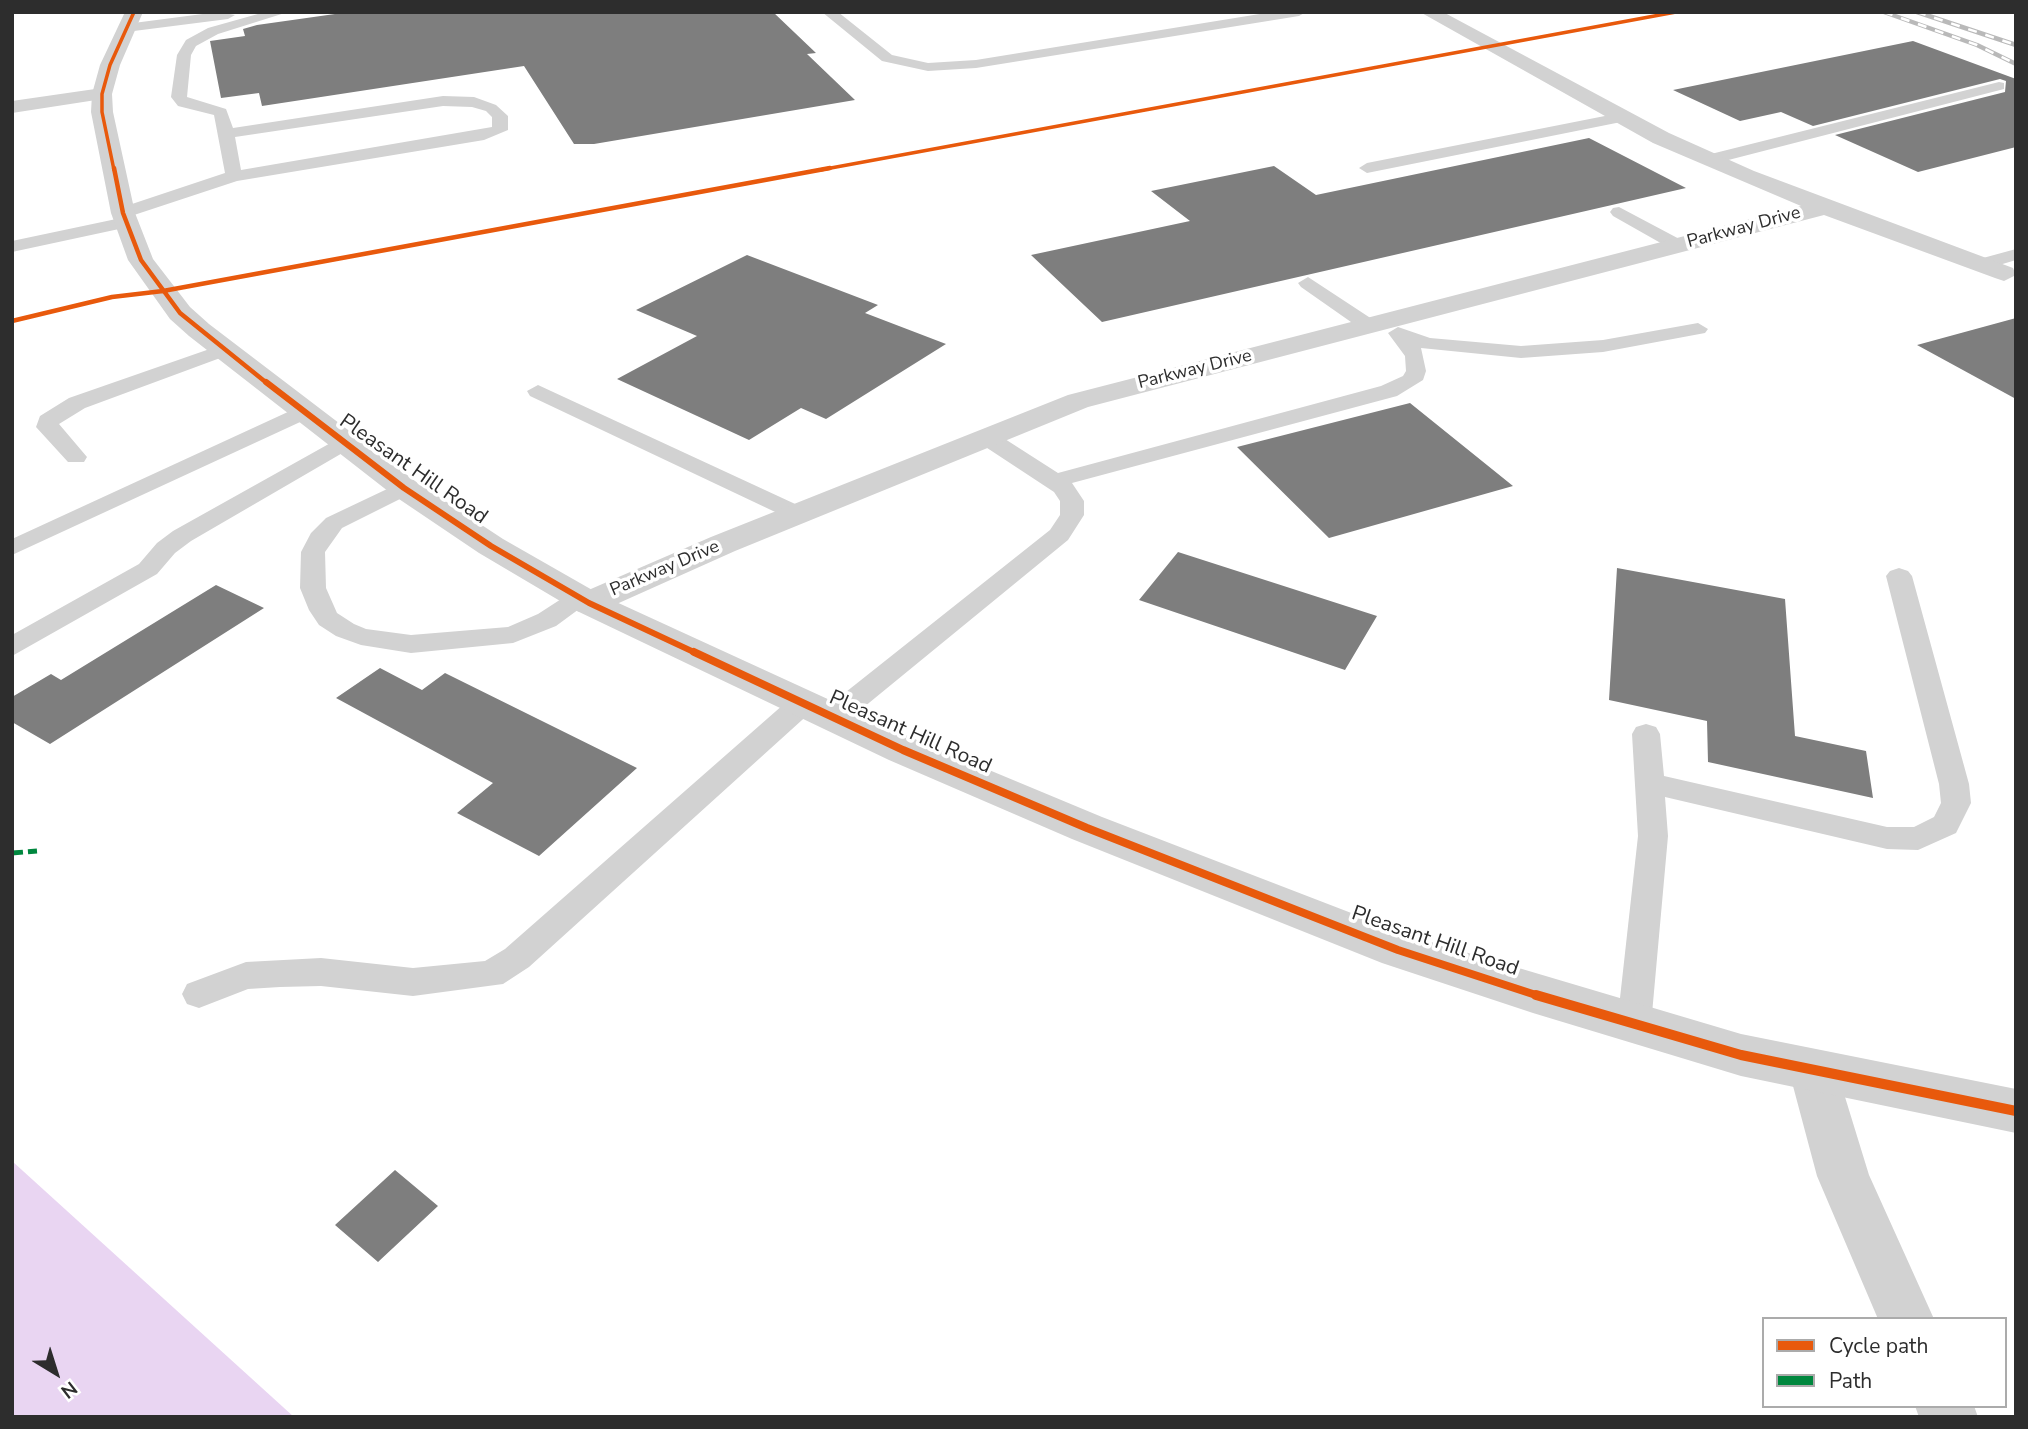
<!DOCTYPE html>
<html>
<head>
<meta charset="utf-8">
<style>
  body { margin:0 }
  #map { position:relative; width:2028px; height:1429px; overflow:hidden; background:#fff; font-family:"Nunito Sans",sans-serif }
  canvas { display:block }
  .frame { position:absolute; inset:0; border:14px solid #2d2d2d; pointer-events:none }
  .legend { position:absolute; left:1762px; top:1317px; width:245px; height:91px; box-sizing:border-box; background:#fff; border:2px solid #ababab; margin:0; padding:9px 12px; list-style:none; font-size:21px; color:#2d2d2d }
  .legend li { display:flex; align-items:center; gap:14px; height:35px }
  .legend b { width:35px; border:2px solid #ababab }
  .north { position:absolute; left:21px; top:1338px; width:70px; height:70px; -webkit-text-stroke:5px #fff; paint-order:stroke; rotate:142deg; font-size:19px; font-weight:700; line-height:28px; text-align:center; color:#2d2d2d }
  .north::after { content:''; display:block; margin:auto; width:24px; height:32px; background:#2d2d2d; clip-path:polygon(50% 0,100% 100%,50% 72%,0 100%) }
</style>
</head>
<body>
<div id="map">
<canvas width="2028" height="1429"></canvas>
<div class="frame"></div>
<ul class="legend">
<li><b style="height:9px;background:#e8590c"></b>Cycle path</li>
<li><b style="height:9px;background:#00873e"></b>Path</li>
</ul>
<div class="north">N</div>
</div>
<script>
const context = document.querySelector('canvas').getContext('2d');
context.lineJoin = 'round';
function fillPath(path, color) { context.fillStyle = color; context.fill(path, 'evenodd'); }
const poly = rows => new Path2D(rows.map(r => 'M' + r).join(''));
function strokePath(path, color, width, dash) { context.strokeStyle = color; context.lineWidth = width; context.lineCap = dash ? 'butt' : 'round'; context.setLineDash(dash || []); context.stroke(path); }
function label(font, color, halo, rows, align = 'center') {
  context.font = font + ' "Nunito Sans",sans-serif'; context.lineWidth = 7; context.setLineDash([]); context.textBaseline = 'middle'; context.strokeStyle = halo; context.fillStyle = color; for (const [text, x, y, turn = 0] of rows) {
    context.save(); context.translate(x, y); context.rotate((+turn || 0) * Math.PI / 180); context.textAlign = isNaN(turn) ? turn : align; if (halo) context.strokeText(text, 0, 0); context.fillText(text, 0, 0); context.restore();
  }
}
fillPath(poly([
  [12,1161,294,1417,12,1417]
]), '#e9d5f2');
fillPath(poly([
  [349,12,773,12,816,53,807,54,855,100,594,144,574,144,524,66,262,106,259,93,221,98,210,41,245,36,243,29,257,25],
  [1913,41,2016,79,2016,147,1918,172,1835,135,2005,92,2006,81,2000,79,1813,126,1781,112,1740,121,1673,90],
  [1589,138,1686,188,1102,322,1031,255,1190,221,1151,191,1274,166,1316,195],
  [747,255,878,305,865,313,946,344,826,419,801,408,749,440,617,379,697,336,636,310],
  [2016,318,2016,399,1917,345],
  [1410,403,1513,486,1329,538,1237,447],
  [1178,552,1377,616,1345,670,1139,600],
  [1617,568,1785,599,1795,736,1866,751,1873,798,1708,762,1707,721,1609,700],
  [216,585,264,608,50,744,12,722,12,697,51,674,61,680],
  [380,668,422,690,445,673,637,768,539,856,457,813,493,783,336,698],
  [395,1170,438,1206,378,1262,335,1225]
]), '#7e7e7e');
fillPath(poly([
  [218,12,235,15,228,19,126,32,119,28,126,24,218,12],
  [265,12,288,12,218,34,196,46,191,55,187,97,226,109,233,128,443,96,474,97,496,105,508,116,508,130,484,140,237,181,128,217,136,222,133,226,12,252,12,241,121,218,114,213,117,209,225,173,214,115,178,106,171,97,177,55,186,40,208,28,265,12],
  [443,106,472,107,486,111,492,117,492,127,241,170,235,137,443,106],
  [822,12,838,12,892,55,928,63,976,60,1272,12,1306,12,1299,16,976,68,928,71,882,61,822,12],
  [1999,82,2004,83,2004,89,1709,165,1701,160,1703,156,1999,82],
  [1620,113,1626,115,1626,121,1367,173,1359,168,1367,163,1620,113],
  [1619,207,1685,242,1688,246,1685,250,1673,250,1613,216,1610,212,1613,208,1619,207],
  [2016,249,2016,260,1979,271,1970,265,1972,261,2016,249],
  [1308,277,1375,321,1378,325,1375,329,1361,329,1301,287,1298,283,1308,277],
  [1698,323,1708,329,1705,333,1603,352,1521,358,1421,348,1426,371,1423,380,1397,396,1072,483,1084,501,1084,515,1068,540,842,725,832,728,822,725,818,718,822,711,1050,530,1060,515,1060,501,1054,492,978,442,975,437,978,432,994,432,1058,473,1381,386,1403,376,1406,371,1405,356,1388,333,1398,327,1430,338,1521,346,1603,340,1698,323],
  [224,344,234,350,231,354,85,408,59,424,87,457,84,462,68,462,36,427,40,416,69,398,224,344],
  [538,385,806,509,810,514,806,519,790,519,530,396,527,391,538,385],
  [303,405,314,412,311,417,12,555,12,539,303,405],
  [343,436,354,443,351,448,191,541,175,553,157,574,12,656,12,635,139,564,157,543,173,531,343,436],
  [404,481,412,483,416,488,412,493,342,528,325,552,326,588,337,613,354,624,366,629,411,635,508,627,538,614,572,592,581,590,590,592,594,598,556,626,513,643,411,653,361,645,336,636,319,625,309,610,300,588,301,552,311,533,326,518,404,481],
  [1899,568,1908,571,1912,576,1969,784,1971,803,1956,833,1918,850,1887,849,1665,797,1668,836,1651,1025,1646,1035,1634,1039,1622,1035,1617,1025,1638,836,1632,734,1636,727,1646,724,1656,727,1660,734,1664,776,1887,827,1914,827,1934,817,1941,803,1939,784,1886,576,1890,571,1899,568],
  [802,695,812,697,816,704,812,711,529,967,503,984,413,996,321,986,280,987,248,989,199,1008,187,1004,182,994,187,984,246,962,321,958,413,968,485,961,505,949,792,697,802,695]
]), '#d2d2d2');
fillPath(poly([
  [1420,12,1443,12,1669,133,1754,171,2013,268,2016,275,2004,281,1995,278,1824,215,1088,407,735,551,601,611,589,614,577,611,571,603,577,595,711,537,1068,395,1801,206,1653,143,1420,12],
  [102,88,109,90,112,94,109,98,12,113,12,101,102,88],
  [1813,1050,1830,1056,1837,1071,1869,1175,1934,1319,1878,1319,1817,1176,1789,1071,1796,1056,1813,1050],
  [1915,1406,1974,1406,1978,1417,1919,1417,1915,1406]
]), '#d2d2d2');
fillPath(poly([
  [125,12,143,12,120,65,112,94,113,112,135,213,153,259,190,307,209,324,415,481,503,539,601,595,917,740,1102,817,1411,936,1741,1034,2016,1089,2016,1133,1741,1076,1533,1013,1382,963,1072,839,889,760,577,611,479,553,393,495,189,336,170,319,128,260,111,213,91,112,92,94,100,65,125,12]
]), '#d2d2d2');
const rail = poly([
  [1884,12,1977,45,2016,64],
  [1917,12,2016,45]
]);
strokePath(rail, '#b9b9b9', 4.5);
strokePath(rail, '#fff', 2.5, [9]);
strokePath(poly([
  [12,853,37,851]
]), '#00873e', 5, [11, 5]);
strokePath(poly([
  [114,170,102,112,102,94,110,65,134,12],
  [820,170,1676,12]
]), '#e8590c', 3.5);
strokePath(poly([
  [114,168,123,213,141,260,180,313,268,384],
  [12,321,112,297,163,291,830,168]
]), '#e8590c', 4.5);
strokePath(poly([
  [266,382,404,488,491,546,589,603,698,654]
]), '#e8590c', 6);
strokePath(poly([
  [694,652,903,750,1087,828,1398,950,1542,997]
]), '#e8590c', 8);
strokePath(poly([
  [1536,995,1741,1055,2016,1111]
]), '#e8590c', 10);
label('18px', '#2d2d2d', '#fff', [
  ["Parkway Drive",1744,228,-15],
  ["Parkway Drive",1195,370,-14],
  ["Parkway Drive",665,569,-23]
]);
label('21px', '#2d2d2d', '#fff', [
  ["Pleasant Hill Road",413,470,35],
  ["Pleasant Hill Road",910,733,24],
  ["Pleasant Hill Road",1435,942,19]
]);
</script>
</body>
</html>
